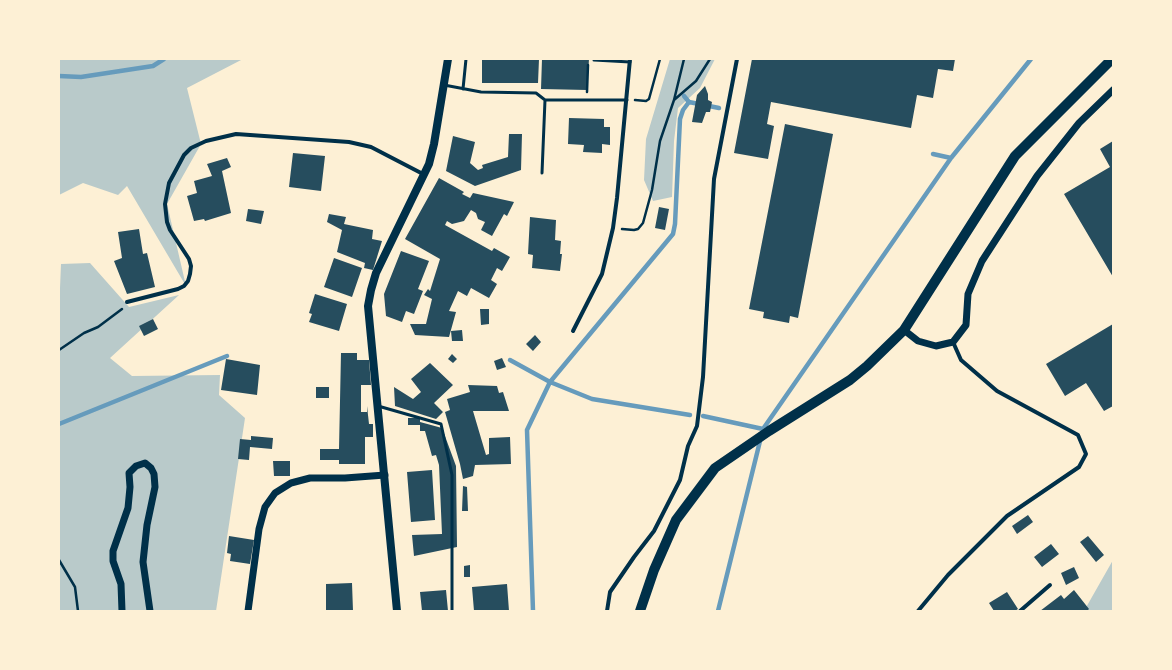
<!DOCTYPE html>
<html>
<head>
<meta charset="utf-8">
<style>
  body { margin:0 }
  #map { position:relative; width:1172px; height:670px; overflow:hidden; background:#fdf0d5; font-family:Merriweather,serif }
  canvas { display:block }
  .frame { position:absolute; inset:0; border:60px solid #fdf0d5; pointer-events:none }
</style>
</head>
<body>
<div id="map">
<canvas width="1172" height="670"></canvas>
<div class="frame"></div>
</div>
<script>
const context = document.querySelector('canvas').getContext('2d');
context.lineJoin = 'round';
function fillPath(path, color) { context.fillStyle = color; context.fill(path, 'evenodd'); }
const poly = rows => new Path2D(rows.map(r => 'M' + r).join(''));
function strokePath(path, color, width, dash) { context.strokeStyle = color; context.lineWidth = width; context.lineCap = dash ? 'butt' : 'round'; context.setLineDash(dash || []); context.stroke(path); }
fillPath(poly([
  [59,59,243,59,187,88,201,144,167,204,186,286,127,186,118,195,83,183,59,195],
  [670,59,715,59,700,88,678,108,674,141,672,197,653,201,644,180,646,139],
  [90,263,129,307,179,295,110,358,132,376,220,375,219,395,245,418,216,611,59,611,59,289,60,288,61,264],
  [1113,560,1113,611,1084,611]
]), '#b9caca');
strokePath(poly([
  [59,76,81,77,153,66,164,59],
  [684,96,689,102,719,108],
  [933,154,951,158],
  [510,360,550,382,592,399,690,415],
  [703,416,763,429],
  [59,424,227,356],
  [533,611,527,430,550,382,673,234,675,224,680,119,683,110,689,102],
  [718,611,763,429,951,158,1031,59]
]), '#669bbc', 4.5);
fillPath(poly([
  [482,59,539,59,538,83,482,83],
  [542,59,589,59,587,90,541,89],
  [752,59,955,59,953,71,938,69,933,98,917,95,911,128,771,102,767,124,774,126,768,159,734,153],
  [705,86,708,94,708,100,712,102,710,112,706,112,702,123,692,122,697,95],
  [569,118,604,119,604,127,610,127,610,145,602,144,602,153,583,152,584,145,568,144],
  [785,124,833,134,798,318,790,316,789,323,763,318,764,312,749,309],
  [509,134,522,134,521,170,475,186,446,171,453,136,475,142,470,163,478,170,483,168,482,165,508,157],
  [1113,141,1113,277,1064,194,1110,167,1100,149],
  [293,153,325,156,321,191,289,187],
  [227,158,231,167,222,171,231,213,205,221,204,219,194,221,187,196,197,193,194,181,212,176,207,164],
  [439,178,464,192,462,194,470,198,473,193,514,202,507,216,504,214,492,236,481,230,485,222,478,219,476,213,471,210,464,221,452,224,447,221,445,225,492,251,494,248,510,257,502,271,497,268,491,280,497,284,489,298,471,288,467,296,458,291,449,311,456,312,449,337,415,335,410,324,426,324,432,299,424,295,428,289,430,291,440,259,405,239],
  [659,207,669,209,665,230,655,228],
  [248,209,264,211,261,224,246,221],
  [329,214,346,217,344,224,373,230,372,239,382,241,373,270,364,268,365,263,337,252,342,230,327,222],
  [530,217,556,220,555,240,561,241,560,254,562,254,560,271,532,268,533,255,528,254],
  [139,229,143,254,147,253,155,287,127,294,114,261,122,258,118,232],
  [401,251,429,261,418,289,423,291,414,314,406,311,402,322,386,316,384,294],
  [334,258,362,268,352,297,324,287],
  [315,294,347,304,339,331,309,322,312,314,309,313],
  [480,309,489,309,489,324,481,325],
  [153,319,158,329,144,336,139,326],
  [1113,324,1113,406,1104,411,1086,383,1065,396,1046,364],
  [462,330,463,341,452,341,451,331],
  [535,335,541,342,533,351,526,344],
  [341,353,357,353,357,360,369,360,371,385,361,385,361,412,367,412,367,406,369,424,373,424,373,437,365,437,365,464,339,464,339,460,320,460,320,449,339,449],
  [452,354,457,359,453,363,448,359],
  [502,358,506,367,497,370,494,361],
  [226,359,260,365,257,395,221,390],
  [430,363,453,385,434,403,443,412,436,419,395,406,394,387,413,399,421,392,411,379],
  [468,385,497,386,499,393,503,392,509,411,473,411,486,455,489,454,489,438,510,437,511,464,475,465,473,476,463,479,460,464,445,412,450,410,447,399,470,392],
  [316,387,329,387,329,398,316,398],
  [408,418,420,418,420,422,442,428,456,466,457,547,414,556,412,535,442,534,439,465,436,455,432,456,425,431,420,431,420,425,408,425],
  [251,436,273,438,272,449,250,447,249,460,238,459,240,439,251,440],
  [273,461,290,461,290,476,274,476],
  [432,470,435,520,411,522,407,472],
  [463,486,467,487,468,511,462,511],
  [1028,515,1033,522,1017,534,1012,526],
  [229,536,254,540,250,564,230,561,231,554,227,553],
  [1088,536,1104,555,1096,562,1080,542],
  [1051,544,1059,554,1042,567,1034,557],
  [470,565,470,577,464,577,464,566],
  [1074,567,1079,578,1066,585,1061,573],
  [352,583,353,611,326,611,326,584],
  [507,584,509,611,474,611,472,587],
  [446,590,448,611,422,611,420,592],
  [1074,590,1089,609,1087,611,1040,611,1061,595,1064,599],
  [1007,592,1018,609,1015,611,994,611,989,603]
]), '#264d5e');
strokePath(poly([
  [684,59,674,100,696,81,710,59],
  [587,92,588,65],
  [635,100,646,101,649,99,660,59],
  [622,229,634,230,638,229,643,223,652,190,660,141,674,100],
  [59,350,84,333,98,327,122,309],
  [59,560,75,587,78,611]
]), '#003049', 2.5);
strokePath(poly([
  [594,60,630,62],
  [444,85,481,92,536,93,545,100,627,100],
  [463,89,466,59],
  [542,173,545,100],
  [378,406,441,424,452,475,452,611]
]), '#003049', 3);
strokePath(poly([
  [127,302,178,289,184,286,188,281,190,274,191,266,189,259,170,230,167,222,165,204,169,183,184,155,191,148,206,141,236,134,349,142,371,147,423,174],
  [573,331,602,274,613,228,617,198,630,59],
  [607,611,610,592,634,557,654,531,680,480,688,446,697,426,703,377,714,179,737,59],
  [918,611,948,575,1007,516,1079,467,1086,454,1078,435,997,391,961,360,953,342],
  [1020,611,1050,585]
]), '#003049', 4);
strokePath(poly([
  [904,330,918,341,936,346,953,342,966,325,968,294,982,261,1037,176,1079,123,1113,90],
  [122,611,121,584,113,561,113,551,128,508,130,487,129,473,136,466,145,463,151,468,154,474,155,487,147,525,143,562,150,611],
  [248,611,259,529,265,507,275,493,291,483,310,478,345,478,385,475]
]), '#003049', 7);
strokePath(poly([
  [397,611,368,306,371,290,376,273,429,164,434,144,448,59]
]), '#003049', 8);
strokePath(poly([
  [640,611,654,570,676,520,715,468,769,431,850,380,867,366,904,330,1015,156,1112,59]
]), '#003049', 10);
</script>
</body>
</html>
